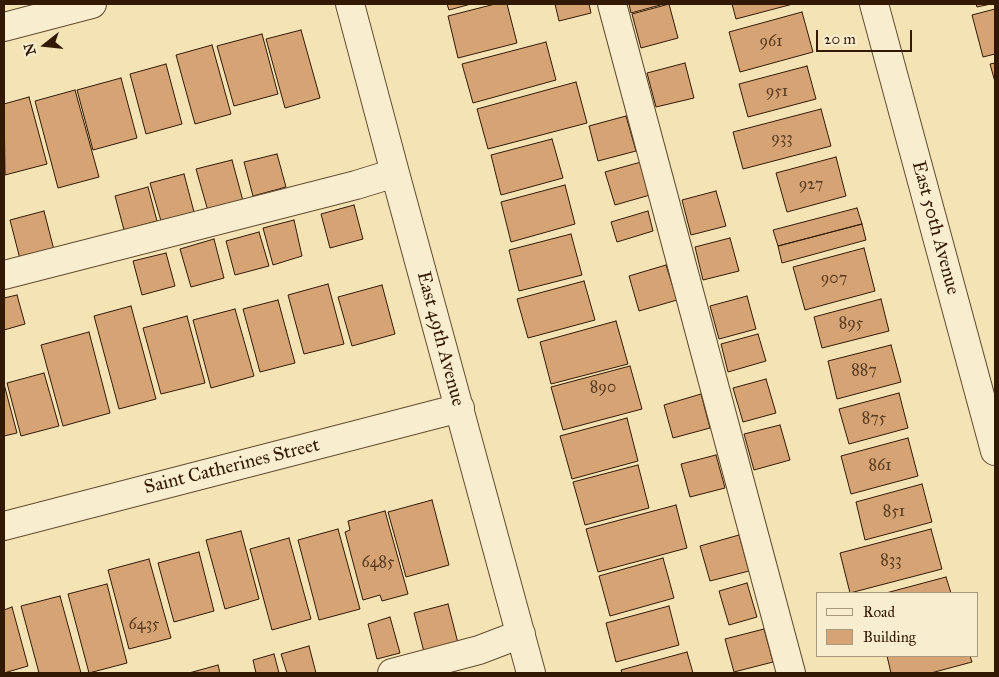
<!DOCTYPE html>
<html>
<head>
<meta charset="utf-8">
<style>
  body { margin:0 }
  #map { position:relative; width:999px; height:677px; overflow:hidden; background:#f4e4b5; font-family:"IM FELL Great Primer",serif }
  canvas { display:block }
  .frame { position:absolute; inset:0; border:5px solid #311904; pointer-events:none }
  .legend { position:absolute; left:816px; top:592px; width:162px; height:65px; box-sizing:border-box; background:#f8edcf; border:1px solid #a8987e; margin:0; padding:6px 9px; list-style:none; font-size:15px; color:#311904 }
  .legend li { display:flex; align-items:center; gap:10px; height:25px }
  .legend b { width:25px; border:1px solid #a8987e }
  .north { position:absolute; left:20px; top:20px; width:50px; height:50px; -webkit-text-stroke:4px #f8edcf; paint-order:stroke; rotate:254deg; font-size:14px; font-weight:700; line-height:20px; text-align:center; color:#311904 }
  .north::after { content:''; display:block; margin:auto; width:18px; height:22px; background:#311904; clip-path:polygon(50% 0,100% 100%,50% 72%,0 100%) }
  .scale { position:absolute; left:816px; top:30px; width:96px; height:22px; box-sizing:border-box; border:2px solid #311904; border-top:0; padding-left:6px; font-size:15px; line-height:18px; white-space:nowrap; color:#311904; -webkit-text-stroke:4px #f8edcf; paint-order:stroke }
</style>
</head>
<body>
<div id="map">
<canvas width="999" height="677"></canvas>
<div class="frame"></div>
<ul class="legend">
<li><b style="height:6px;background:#f8edcf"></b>Road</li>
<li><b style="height:14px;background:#d6a375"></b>Building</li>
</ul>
<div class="north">N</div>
<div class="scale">20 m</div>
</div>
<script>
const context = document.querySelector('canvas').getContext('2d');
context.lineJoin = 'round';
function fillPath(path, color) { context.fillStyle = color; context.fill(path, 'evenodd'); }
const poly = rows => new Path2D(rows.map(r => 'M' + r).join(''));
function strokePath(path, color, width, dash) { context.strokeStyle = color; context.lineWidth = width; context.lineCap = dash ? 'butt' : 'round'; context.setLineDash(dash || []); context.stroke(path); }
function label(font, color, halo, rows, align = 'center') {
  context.font = font + ' "IM FELL Great Primer",serif'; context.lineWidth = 4; context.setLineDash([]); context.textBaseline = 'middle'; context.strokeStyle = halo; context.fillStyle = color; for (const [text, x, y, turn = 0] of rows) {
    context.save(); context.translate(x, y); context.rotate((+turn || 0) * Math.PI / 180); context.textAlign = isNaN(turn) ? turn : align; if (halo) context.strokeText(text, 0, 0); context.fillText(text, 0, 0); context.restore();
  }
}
const building = poly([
  [447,4,471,4,449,10,447,4],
  [495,4,507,4,517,43,458,58,448,16,495,4],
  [555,4,589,4,591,13,559,21,555,4],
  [629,4,664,4,631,13,629,4],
  [669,4,678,38,641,48,632,14,669,4],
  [732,4,793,4,736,19,732,4],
  [976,4,991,4,977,7,976,4],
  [995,9,995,54,983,57,972,15,995,9],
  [802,12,813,52,740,72,729,32,802,12],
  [301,30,320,98,285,108,266,39,301,30],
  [262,34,278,94,234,106,217,46,262,34],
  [546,42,556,80,473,103,462,64,546,42],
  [212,45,231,114,195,124,176,55,212,45],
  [685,63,694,98,656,107,647,73,685,63],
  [995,63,995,82,990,64,995,63],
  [166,64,182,124,146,134,130,74,166,64],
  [807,66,816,99,748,117,739,84,807,66],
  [121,78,137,138,93,150,77,90,121,78],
  [576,82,587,123,488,149,477,109,576,82],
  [75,90,99,177,58,188,35,101,75,90],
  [29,97,47,164,5,175,4,104,29,97],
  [821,109,831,146,743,169,733,132,821,109],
  [626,116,636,151,598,161,589,126,626,116],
  [552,139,563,178,501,195,491,155,552,139],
  [277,154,286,187,253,196,244,162,277,154],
  [836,157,846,196,787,212,776,173,836,157],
  [232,160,243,201,208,211,196,169,232,160],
  [641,162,650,195,615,205,605,172,641,162],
  [184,174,194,212,161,221,150,183,184,174],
  [565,185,575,224,511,242,501,202,565,185],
  [148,187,157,221,124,230,115,196,148,187],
  [716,191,726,226,691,235,682,200,716,191],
  [354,205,363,239,330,248,321,214,354,205],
  [857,208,862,224,778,246,773,230,857,208],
  [44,211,54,250,20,259,10,220,44,211],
  [648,211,653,231,617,242,611,222,648,211],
  [294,220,302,256,273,265,263,228,294,220],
  [862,224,866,240,782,263,778,246,862,224],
  [259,232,269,266,235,275,226,241,259,232],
  [571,234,582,275,519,291,509,250,571,234],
  [730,238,739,271,703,280,695,247,730,238],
  [214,239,224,278,191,287,180,249,214,239],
  [864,248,875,291,805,310,793,267,864,248],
  [166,253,175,286,142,295,133,261,166,253],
  [666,265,677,300,639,311,629,276,666,265],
  [584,281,595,320,528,338,517,299,584,281],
  [328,284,344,344,304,354,288,295,328,284],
  [382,285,395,334,352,346,338,297,382,285],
  [17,295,25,324,4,330,4,298,17,295],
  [747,296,756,329,719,339,710,306,747,296],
  [881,299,889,331,822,348,814,317,881,299],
  [278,300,295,363,260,372,243,309,278,300],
  [131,306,156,399,119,409,94,316,131,306],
  [235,309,254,376,211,388,193,320,235,309],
  [187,316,205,383,161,394,143,328,187,316],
  [616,321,628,364,551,384,540,342,616,321],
  [89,332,110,413,63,426,41,345,89,332],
  [758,334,766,361,728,372,721,344,758,334],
  [891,345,901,382,837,399,828,361,891,345],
  [630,366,642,409,563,430,551,387,630,366],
  [44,373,59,426,21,436,7,383,44,373],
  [766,379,776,413,743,422,733,388,766,379],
  [4,384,17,433,4,436,4,384],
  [899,393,908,428,849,444,839,409,899,393],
  [701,394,710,428,673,438,664,405,701,394],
  [627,418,638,461,572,479,560,436,627,418],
  [780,425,790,460,754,470,744,434,780,425],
  [908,438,918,476,851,494,841,456,908,438],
  [716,455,725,488,690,497,681,464,716,455],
  [638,465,649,508,585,525,573,482,638,465],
  [922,484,932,522,865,540,856,502,922,484],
  [432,500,449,565,406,577,388,512,432,500],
  [676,505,687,548,598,572,586,529,676,505],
  [385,511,408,594,382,601,380,595,363,600,345,532,350,530,348,521,385,511],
  [338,529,360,609,319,620,298,540,338,529],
  [931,529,942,569,850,593,840,553,931,529],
  [241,531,259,599,225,609,206,540,241,531],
  [739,535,749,571,710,581,700,546,739,535],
  [289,538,311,619,272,630,250,549,289,538],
  [199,552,214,611,174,622,158,563,199,552],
  [663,558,674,598,610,616,599,576,663,558],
  [149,559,171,638,129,649,108,570,149,559],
  [946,577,951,593,886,593,946,577],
  [747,583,757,617,729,625,719,591,747,583],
  [107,584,127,663,89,673,68,594,107,584],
  [60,596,81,673,39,673,21,606,60,596],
  [448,604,458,643,424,652,414,613,448,604],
  [669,606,679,645,616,662,606,623,669,606],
  [12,607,28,666,4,673,4,610,12,607],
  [390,617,400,653,377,659,368,624,390,617],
  [764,629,773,662,734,672,725,639,764,629],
  [309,646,316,673,287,673,281,654,309,646],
  [687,652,693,673,622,673,621,670,687,652],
  [274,654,279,673,256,673,253,660,274,654],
  [887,656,970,656,972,662,931,673,891,673,887,656],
  [218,665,220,673,189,673,218,665]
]);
fillPath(building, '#d6a375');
strokePath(building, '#311904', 1);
const minor = poly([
  [350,4,395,173,531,673],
  [612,4,791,673],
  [874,4,995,451],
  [4,27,92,4],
  [4,275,356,185,395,173],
  [4,526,460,408],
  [392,673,479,650,521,634]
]);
strokePath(minor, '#624c30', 30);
strokePath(minor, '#f8edcf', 28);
label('16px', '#5a3c20', null, [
  ["961",771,42],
  ["951",777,92],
  ["933",782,139],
  ["927",811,185],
  ["907",834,279],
  ["895",851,324],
  ["887",864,371],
  ["890",603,388],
  ["875",874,419],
  ["861",880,466],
  ["851",894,512],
  ["833",891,561],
  ["6485",378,563],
  ["6435",144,625]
]);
label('19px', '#311904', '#f8edcf', [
  ["East 50th Avenue",935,228,75],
  ["East 49th Avenue",440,339,75],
  ["Saint Catherines Street",232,467,-14]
]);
</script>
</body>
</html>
